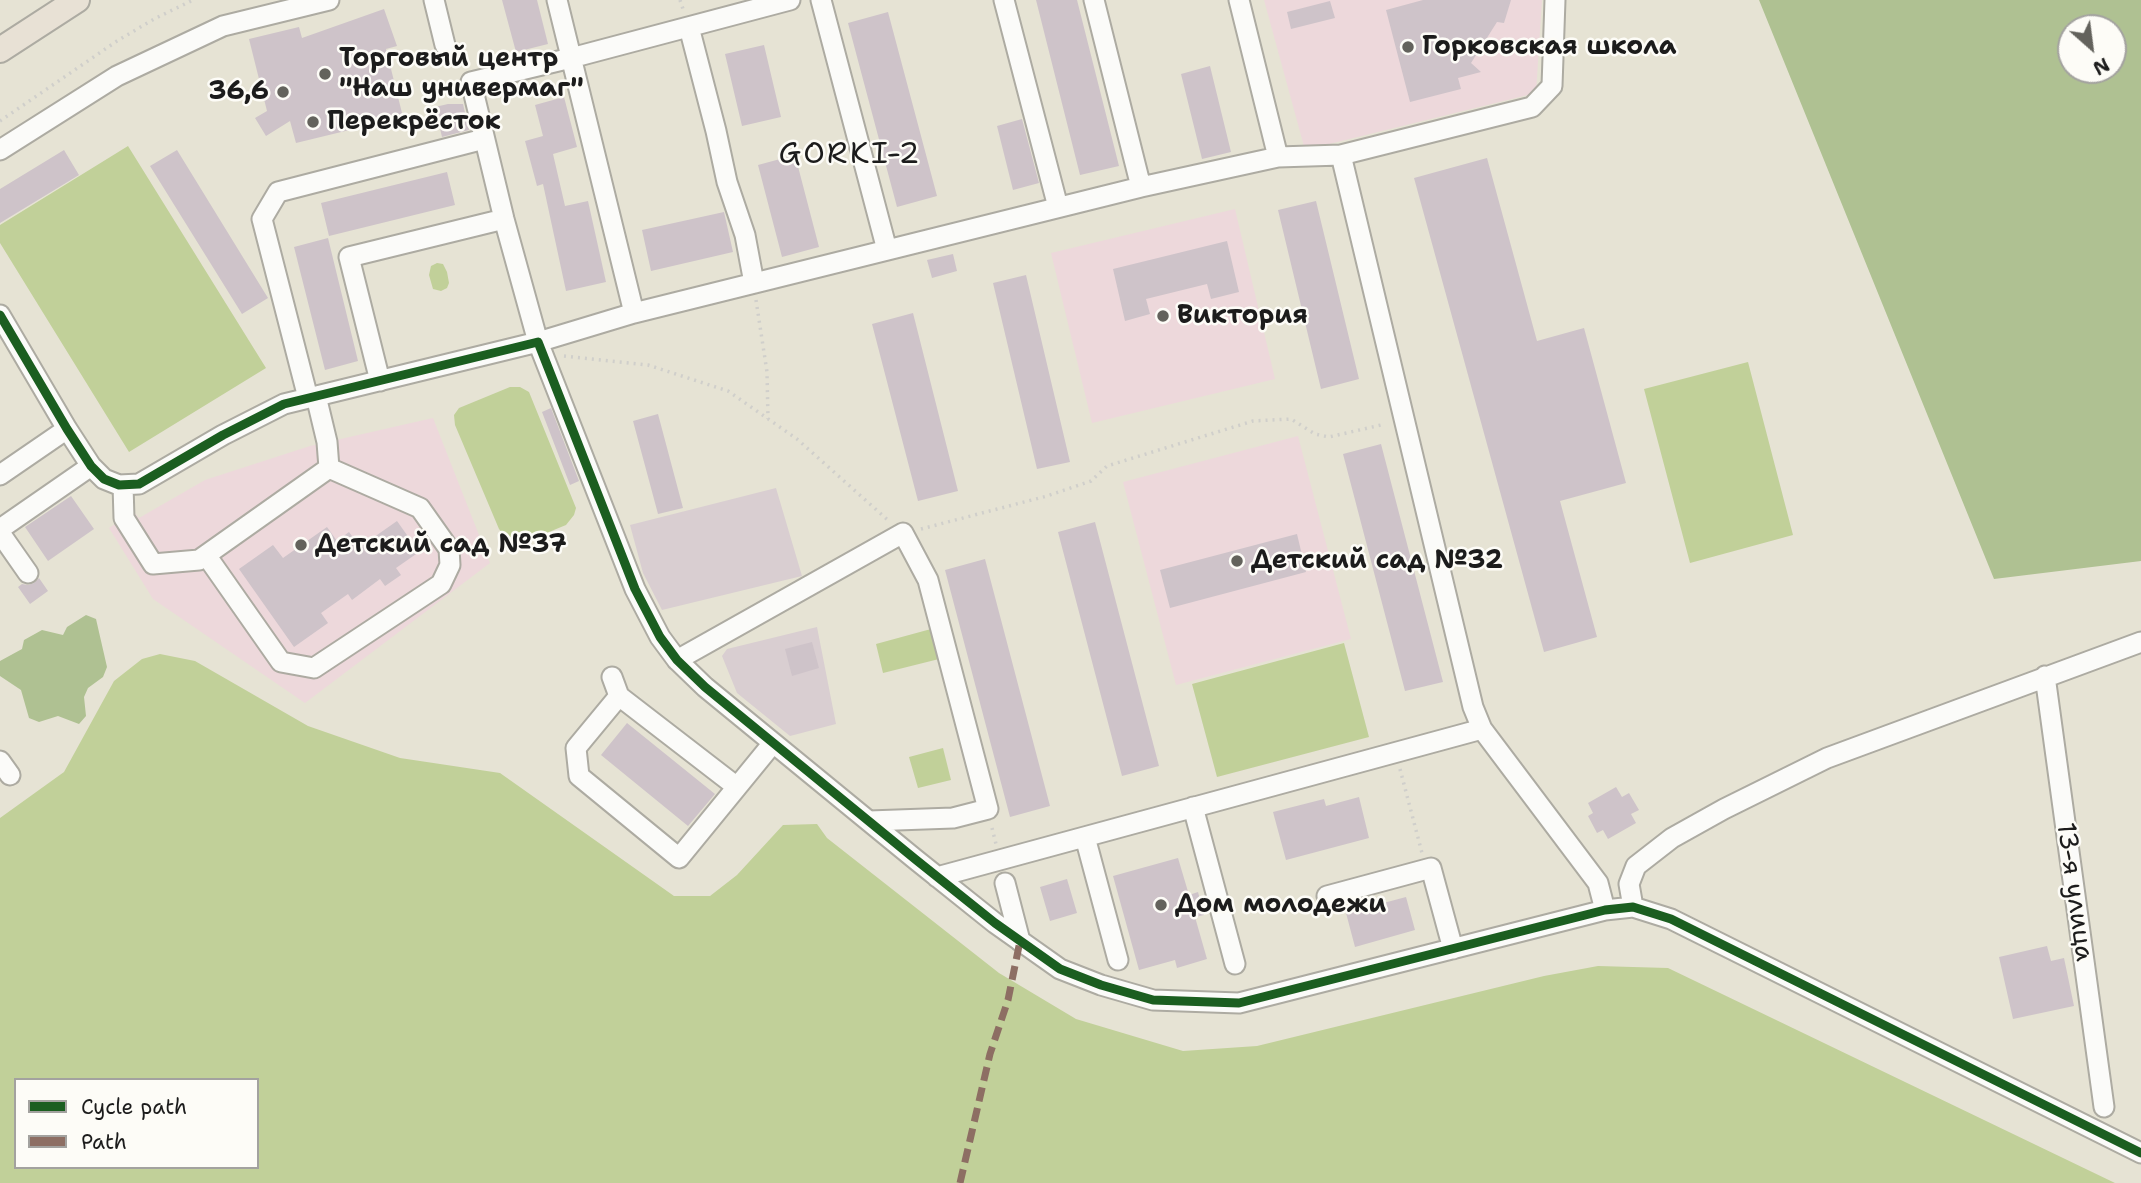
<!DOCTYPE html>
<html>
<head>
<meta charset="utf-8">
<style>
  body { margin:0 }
  #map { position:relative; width:2141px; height:1183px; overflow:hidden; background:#e6e3d4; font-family:"Shantell Sans",sans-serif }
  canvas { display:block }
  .legend { position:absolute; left:14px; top:1078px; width:245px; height:91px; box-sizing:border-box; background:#fdfcf7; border:2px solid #a3a29f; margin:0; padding:9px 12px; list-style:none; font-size:21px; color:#1c1c1c }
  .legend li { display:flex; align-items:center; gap:14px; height:35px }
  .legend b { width:35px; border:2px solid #a3a29f }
  .north { position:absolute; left:2057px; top:14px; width:70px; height:70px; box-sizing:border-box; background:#fdfcf7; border:2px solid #a3a29f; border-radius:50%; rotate:152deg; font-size:19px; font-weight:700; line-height:28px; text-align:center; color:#1c1c1c }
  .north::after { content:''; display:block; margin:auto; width:24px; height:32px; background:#63625c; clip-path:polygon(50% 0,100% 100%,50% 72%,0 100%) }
</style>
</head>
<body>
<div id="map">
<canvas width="2141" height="1183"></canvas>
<ul class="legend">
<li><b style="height:9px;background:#1b5e20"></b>Cycle path</li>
<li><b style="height:9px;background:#8d6e63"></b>Path</li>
</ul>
<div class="north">N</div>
</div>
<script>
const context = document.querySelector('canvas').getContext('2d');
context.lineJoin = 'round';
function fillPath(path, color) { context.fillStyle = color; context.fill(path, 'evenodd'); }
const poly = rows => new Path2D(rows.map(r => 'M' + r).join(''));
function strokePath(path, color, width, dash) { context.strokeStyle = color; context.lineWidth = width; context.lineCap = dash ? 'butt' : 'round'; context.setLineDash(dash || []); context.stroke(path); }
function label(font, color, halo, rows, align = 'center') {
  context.font = font + ' "Shantell Sans",sans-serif'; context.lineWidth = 5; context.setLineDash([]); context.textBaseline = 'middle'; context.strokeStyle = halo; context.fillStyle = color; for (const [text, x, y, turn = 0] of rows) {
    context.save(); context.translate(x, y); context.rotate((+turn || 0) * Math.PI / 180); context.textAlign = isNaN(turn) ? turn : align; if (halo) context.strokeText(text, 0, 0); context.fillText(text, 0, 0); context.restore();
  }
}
fillPath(poly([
  [1264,0,1542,0,1536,93,1305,150],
  [1235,209,1275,379,1092,423,1051,253],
  [433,418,490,563,305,703,153,599,109,528,134,512,139,518,205,480,310,446],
  [1298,436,1351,639,1176,685,1123,482]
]), '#edd8db');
fillPath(poly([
  [776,488,802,576,662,610,643,573,630,525],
  [817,627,836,724,790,736,737,693,722,656,727,649]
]), '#d9ced1');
fillPath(poly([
  [128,146,266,368,129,452,0,243,0,225],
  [437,263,443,264,447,272,449,283,447,288,441,291,433,289,429,275,431,266],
  [1748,362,1793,535,1690,563,1644,389],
  [510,387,520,387,529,392,576,508,574,515,566,525,527,541,517,543,507,539,499,529,455,425,454,415,459,408],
  [931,629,939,659,883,673,876,644],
  [1344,643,1369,737,1217,777,1192,684],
  [160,654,195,661,308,726,400,758,500,773,674,896,710,896,737,875,783,825,817,824,827,838,999,973,1076,1019,1183,1051,1257,1046,1544,976,1598,966,1668,968,2115,1183,0,1183,0,818,64,772,114,681,142,659],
  [16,1080,257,1080,257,1167,16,1167],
  [943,748,951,780,918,788,909,757]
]), '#c1d099');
fillPath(poly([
  [1759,0,2141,0,2141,561,1994,579],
  [2071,28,2113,28,2113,70,2071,70],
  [86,615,96,619,107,667,103,677,88,688,84,697,86,716,79,724,58,716,39,722,29,718,21,690,0,676,0,661,22,649,24,640,42,630,63,635,67,627]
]), '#afc192');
fillPath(poly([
  [502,0,537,0,548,44,516,52],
  [1036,0,1077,0,1119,166,1080,175],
  [1423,0,1511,0,1504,23,1497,22,1471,63,1481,72,1458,78,1461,89,1410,102,1386,10],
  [1330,1,1335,18,1291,29,1287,12],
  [384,9,397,46,386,49,403,117,296,143,290,121,266,136,255,118,267,111,249,39,299,27,302,38],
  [888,12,937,196,897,207,848,23],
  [764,45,781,117,742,126,725,54],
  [1210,66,1231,152,1202,159,1181,74],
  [564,97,577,147,553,154,565,206,588,201,606,282,566,291,543,184,537,186,525,141,543,136,535,105],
  [448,104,463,104,469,130,442,137,435,107],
  [1022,119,1039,183,1013,190,997,126],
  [64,150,79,175,0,223,0,189],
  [177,150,268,298,242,314,150,166],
  [795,155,819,247,782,257,758,165],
  [1487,158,1537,341,1584,328,1626,483,1560,501,1597,637,1544,652,1414,178],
  [447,172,455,205,329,236,321,203],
  [1316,201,1359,379,1321,389,1278,210],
  [724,212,733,252,651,271,642,230],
  [328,238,358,361,325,370,294,247],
  [1227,241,1239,292,1211,299,1207,284,1146,299,1150,314,1125,321,1113,269],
  [953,254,957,271,932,278,927,260],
  [1026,275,1070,462,1037,469,993,283],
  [913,313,958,491,918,501,872,324],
  [551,408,579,481,570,485,542,412],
  [658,414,683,508,658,514,633,421],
  [1381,444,1443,682,1405,691,1343,454],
  [71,496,94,529,48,561,25,527],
  [397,521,419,552,396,568,401,575,385,586,380,579,352,600,348,594,321,613,328,623,294,647,239,569,273,545,283,558,327,527,337,541,349,532,360,547],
  [1095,522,1159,766,1122,776,1058,532],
  [1297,534,1306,572,1170,608,1160,570],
  [985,559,1050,806,1010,817,945,570],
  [39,578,48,591,30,604,18,587,22,584,28,585,34,583],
  [812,642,819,668,792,676,785,649],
  [627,723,715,794,688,826,601,755],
  [1616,787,1622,797,1629,793,1639,810,1631,814,1636,823,1608,839,1603,830,1597,833,1588,816,1593,813,1588,803],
  [1359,797,1369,838,1286,860,1273,812,1324,799,1326,806],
  [1178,858,1189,895,1198,892,1204,915,1195,917,1207,959,1177,968,1175,960,1139,970,1113,876],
  [1067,879,1077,913,1050,921,1040,887],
  [1406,897,1415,930,1355,947,1346,913],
  [2047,946,2051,961,2064,958,2074,1006,2013,1019,1999,957]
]), '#cec3c9');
const minor = poly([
  [434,0,445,45],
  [557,0,634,313],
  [790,0,571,58,471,82,504,219,538,342,634,313,1141,187,1278,157,1341,155,1532,107,1552,86,1555,0],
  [821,0,887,250],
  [1004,0,1058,207],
  [1094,0,1141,187],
  [1239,0,1278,157],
  [689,27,716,131,727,182,745,235,754,283],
  [0,150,117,76,223,26,329,0],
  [1341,155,1473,707,1482,729,1598,883,1605,910],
  [0,315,67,429,91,466,104,479,119,485,139,484,223,435,284,404,538,342,635,589,660,637,677,660,705,687,915,859,995,923,1060,969,1101,985,1153,1000,1239,1003,1605,910,1633,907,1671,919,2141,1153],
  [380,381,349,257,504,219],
  [308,398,262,219,278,192,484,139],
  [0,475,67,429],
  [123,485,124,518,153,564,199,560,329,468,327,442,316,396],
  [0,529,91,466],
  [0,533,28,573],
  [206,555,281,662,314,668,441,584,450,565,449,549,420,508,329,468],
  [677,660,903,533,928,580,988,809,953,818,869,821],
  [2045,676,2104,1107],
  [612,677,619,696,576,748,579,776,679,858,773,743],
  [619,696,737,787],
  [0,761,10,775],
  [1193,807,1235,964],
  [1085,837,1118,960],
  [937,877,1482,729],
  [1005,883,1020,941],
  [1327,896,1431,868,1453,949],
  [1633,907,1629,884,1636,866,1672,838,1724,809,1827,758,2141,642]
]);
const major = poly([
  [0,50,77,0]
]);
strokePath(minor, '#adaba2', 23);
strokePath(major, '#adaba2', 28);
strokePath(poly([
  [680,0,684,12],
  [0,121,117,41,154,19,193,0],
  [756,300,767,372,768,419],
  [564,356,648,365,728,391,797,439,890,522],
  [921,529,1047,496,1091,481,1107,466,1253,421,1291,419,1315,434,1329,437,1381,425],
  [1400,769,1422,853],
  [992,828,996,844]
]), '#d0cfcb', 3.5, [2, 5]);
strokePath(minor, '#fbfbf9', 19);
strokePath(major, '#e8e1d5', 24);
strokePath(poly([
  [960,1183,990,1054,1008,1000,1020,941]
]), '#8d6e63', 7, [14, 7]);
strokePath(poly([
  [0,315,67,429,91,466,104,479,119,485,139,484,223,435,284,404,538,342,635,589,660,637,677,660,705,687,915,859,995,923,1060,969,1101,985,1153,1000,1239,1003,1605,910,1633,907,1671,919,2141,1153]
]), '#1b5e20', 9);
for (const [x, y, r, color] of [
  [1408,47,7,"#63625c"],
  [325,74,7,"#63625c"],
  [283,92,7,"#63625c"],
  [313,122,7,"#63625c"],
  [1163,316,7,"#63625c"],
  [301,545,7,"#63625c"],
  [1237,561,7,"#63625c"],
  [1161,905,7,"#63625c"]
]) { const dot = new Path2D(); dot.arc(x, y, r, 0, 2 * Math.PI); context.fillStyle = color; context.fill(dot); strokePath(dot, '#fdfcf7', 2.5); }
label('bold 26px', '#1c1c1c', '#fdfcf7', [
  ["Горковская школа",1422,47],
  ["Торговый центр",339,59],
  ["\"Наш универмаг\"",339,89],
  ["36,6",269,92,"right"],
  ["Перекрёсток",327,122],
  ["Виктория",1177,316],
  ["Детский сад №37",315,545],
  ["Детский сад №32",1251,561],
  ["Дом молодежи",1175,905]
], 'left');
label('26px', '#1c1c1c', '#fdfcf7', [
  ["13-я улица",2074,892,82]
]);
context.letterSpacing = '2px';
label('30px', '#1c1c1c', '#fdfcf7', [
  ["GORKI-2",850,155]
]);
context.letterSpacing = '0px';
</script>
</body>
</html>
